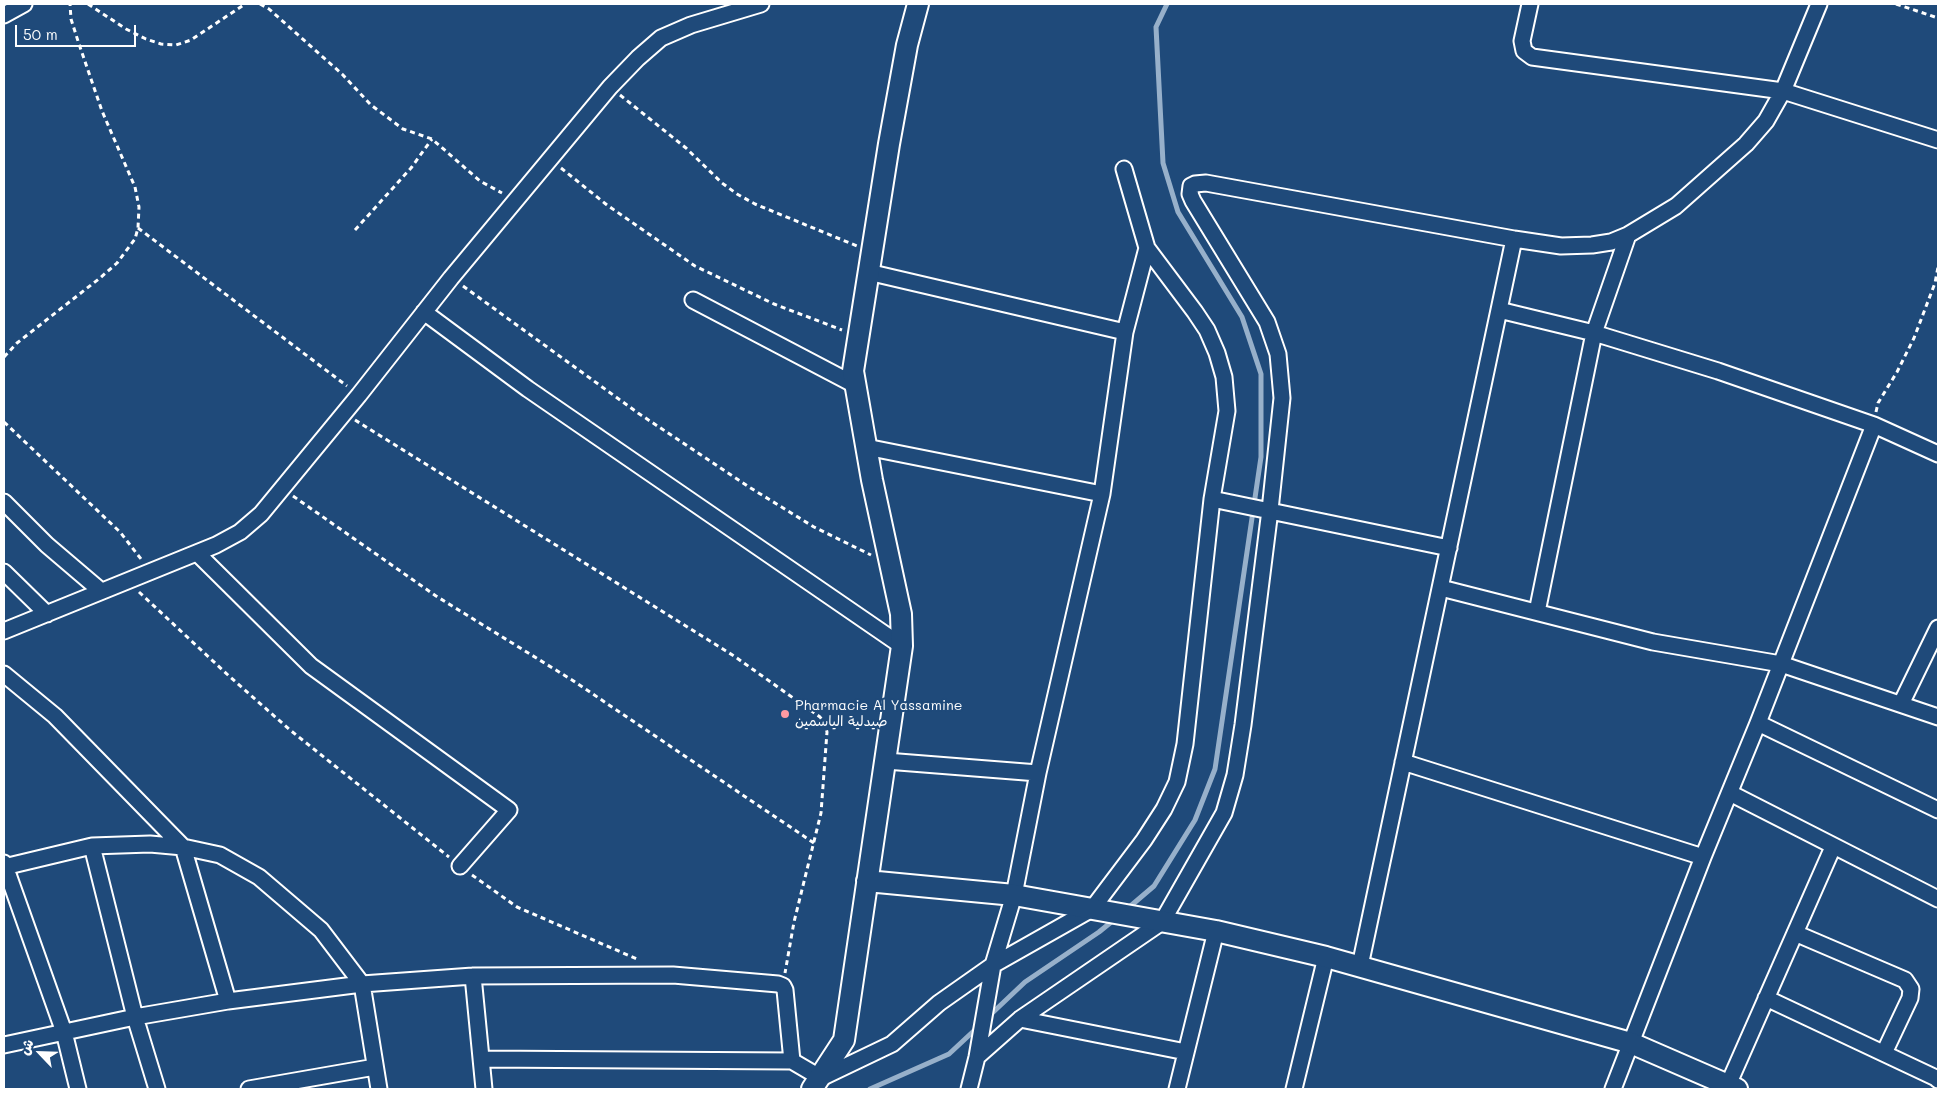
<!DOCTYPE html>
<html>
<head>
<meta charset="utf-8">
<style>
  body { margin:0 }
  #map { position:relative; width:1942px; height:1093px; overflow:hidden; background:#1f4a7a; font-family:Mali,"Playpen Sans Arabic",sans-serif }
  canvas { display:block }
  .frame { position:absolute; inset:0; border:5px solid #fff; pointer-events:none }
  .north { position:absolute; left:15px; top:1028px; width:50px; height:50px; -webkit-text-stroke:4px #1f4a7a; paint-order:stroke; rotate:294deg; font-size:14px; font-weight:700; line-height:20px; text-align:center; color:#fff }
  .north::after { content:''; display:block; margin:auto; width:18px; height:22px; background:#fff; clip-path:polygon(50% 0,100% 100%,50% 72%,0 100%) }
  .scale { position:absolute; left:15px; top:25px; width:121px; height:22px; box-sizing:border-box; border:2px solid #fff; border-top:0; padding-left:6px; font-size:15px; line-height:18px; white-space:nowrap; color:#fff; -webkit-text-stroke:4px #1f4a7a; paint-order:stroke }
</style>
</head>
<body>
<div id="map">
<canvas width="1942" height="1093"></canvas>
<div class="frame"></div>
<div class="north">ش</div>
<div class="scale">50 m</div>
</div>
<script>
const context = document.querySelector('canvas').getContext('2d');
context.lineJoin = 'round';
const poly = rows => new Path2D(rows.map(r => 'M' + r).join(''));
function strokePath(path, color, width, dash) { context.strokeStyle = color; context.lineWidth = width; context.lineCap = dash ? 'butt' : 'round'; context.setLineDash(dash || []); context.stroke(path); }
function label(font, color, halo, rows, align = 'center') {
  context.font = font + ' Mali,"Playpen Sans Arabic",sans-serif'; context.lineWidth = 4; context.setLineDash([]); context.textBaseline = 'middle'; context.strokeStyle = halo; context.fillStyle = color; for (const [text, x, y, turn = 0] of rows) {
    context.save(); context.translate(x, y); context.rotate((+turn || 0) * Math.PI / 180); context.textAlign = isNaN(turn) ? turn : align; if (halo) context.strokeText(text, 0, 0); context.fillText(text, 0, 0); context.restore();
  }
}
strokePath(poly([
  [1127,909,1154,886,1195,820,1215,769,1261,457,1261,374,1242,317,1178,212,1163,163,1156,27,1167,4],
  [988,1017,1025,982,1099,932,1115,919],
  [870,1089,949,1054,978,1027]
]), '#97b0ca', 5);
const street = poly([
  [1530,4,1522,41,1524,51,1532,57,1783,91,1938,140],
  [4,15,24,4],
  [868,272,1125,332],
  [693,300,855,385],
  [1499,310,1594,333,1718,371,1874,425,1938,454],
  [424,312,528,389,902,646],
  [866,447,1102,494],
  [1212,499,1449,548],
  [4,502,47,545,101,591],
  [197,553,311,666,509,810,460,866],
  [4,572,47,614],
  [1441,588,1653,642,1781,664,1938,717],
  [1537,612,1594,333,1628,235],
  [4,631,216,545,240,532,261,514,359,395,451,278,610,87,638,58,661,38,691,25,761,4],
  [4,674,55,716,183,847,228,1001],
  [1901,704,1938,628],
  [1758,723,1938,810],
  [886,761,1038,773],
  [1403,762,1703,857],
  [1730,793,1938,899],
  [92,846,135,1017,157,1089],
  [4,863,64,1032,78,1089],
  [4,867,92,846,150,844,183,847,220,855,259,877,321,930,362,984,379,1089],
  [1795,933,1905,980,1911,989,1910,998,1884,1053],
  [1360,966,1514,239],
  [473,976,484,1089],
  [1766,998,1936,1078,1938,1080],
  [1020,1019,1186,1052],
  [4,1045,135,1017,228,1001,362,984,473,976,673,975,778,984,783,986,785,990,792,1061,821,1078,892,1044,939,1003,993,965,1092,909,1144,840,1164,809,1177,782,1185,744,1212,499,1227,411,1224,377,1217,353,1207,330,1195,312,1147,248,1124,169],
  [977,1057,1020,1019,1162,922,1224,813,1235,775,1243,725,1270,510,1282,398,1278,354,1267,322,1193,201,1190,194,1191,186,1195,184,1206,183,1514,239,1561,246,1592,245,1611,242,1628,235,1676,206,1746,144,1766,121,1783,91,1819,4],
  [481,1059,792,1061],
  [1728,1085,1833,847],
  [249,1089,375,1067],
  [969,1089,977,1057,993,965,1014,895,1038,773,1102,494,1125,332,1147,248],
  [1177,1089,1216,931],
  [1294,1089,1326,957],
  [1613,1089,1703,857,1758,723,1874,425]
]);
const secondary = poly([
  [867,881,1014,895,1216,931,1326,957,1631,1043,1737,1089],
  [812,1089,844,1040,902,646,901,614,872,480,853,371,889,144,907,45,918,4]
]);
strokePath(street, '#fff', 19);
strokePath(secondary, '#fff', 24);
strokePath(poly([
  [88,4,126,29,146,39,161,44,176,45,191,40,245,4],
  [260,4,269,9,342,74,371,105,403,129,432,139,480,181,502,193],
  [1896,4,1938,18],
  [620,95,686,148,722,183,737,194,755,204,857,246],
  [561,168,607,205,695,266,774,304,842,330],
  [138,228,347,386],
  [355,230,411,168,432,139],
  [463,286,638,413,749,487,814,527,871,555],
  [4,357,17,343,100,278,117,263,135,239,138,228,139,207,135,187,102,111,78,41,71,19,70,4],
  [1876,412,1878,403,1897,372,1914,338,1935,283,1938,267],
  [355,420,734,656,820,717,825,724,827,732,821,813,794,922,785,973],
  [4,422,120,532,141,559],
  [293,496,436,596,572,680,814,843],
  [139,592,229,676,290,730,449,857],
  [472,875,517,907,637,959]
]), '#fff', 3, [5, 4]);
strokePath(street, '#1f4a7a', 15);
strokePath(secondary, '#1f4a7a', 20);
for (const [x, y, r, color] of [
  [785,714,5,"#ff9aa2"]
]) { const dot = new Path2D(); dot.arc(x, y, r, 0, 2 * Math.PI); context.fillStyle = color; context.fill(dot); strokePath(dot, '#1f4a7a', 2); }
label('14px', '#fff', '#1f4a7a', [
  ["Pharmacie Al Yassamine",795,706],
  ["صيدلية الياسمين",795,722]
], 'left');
</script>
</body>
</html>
